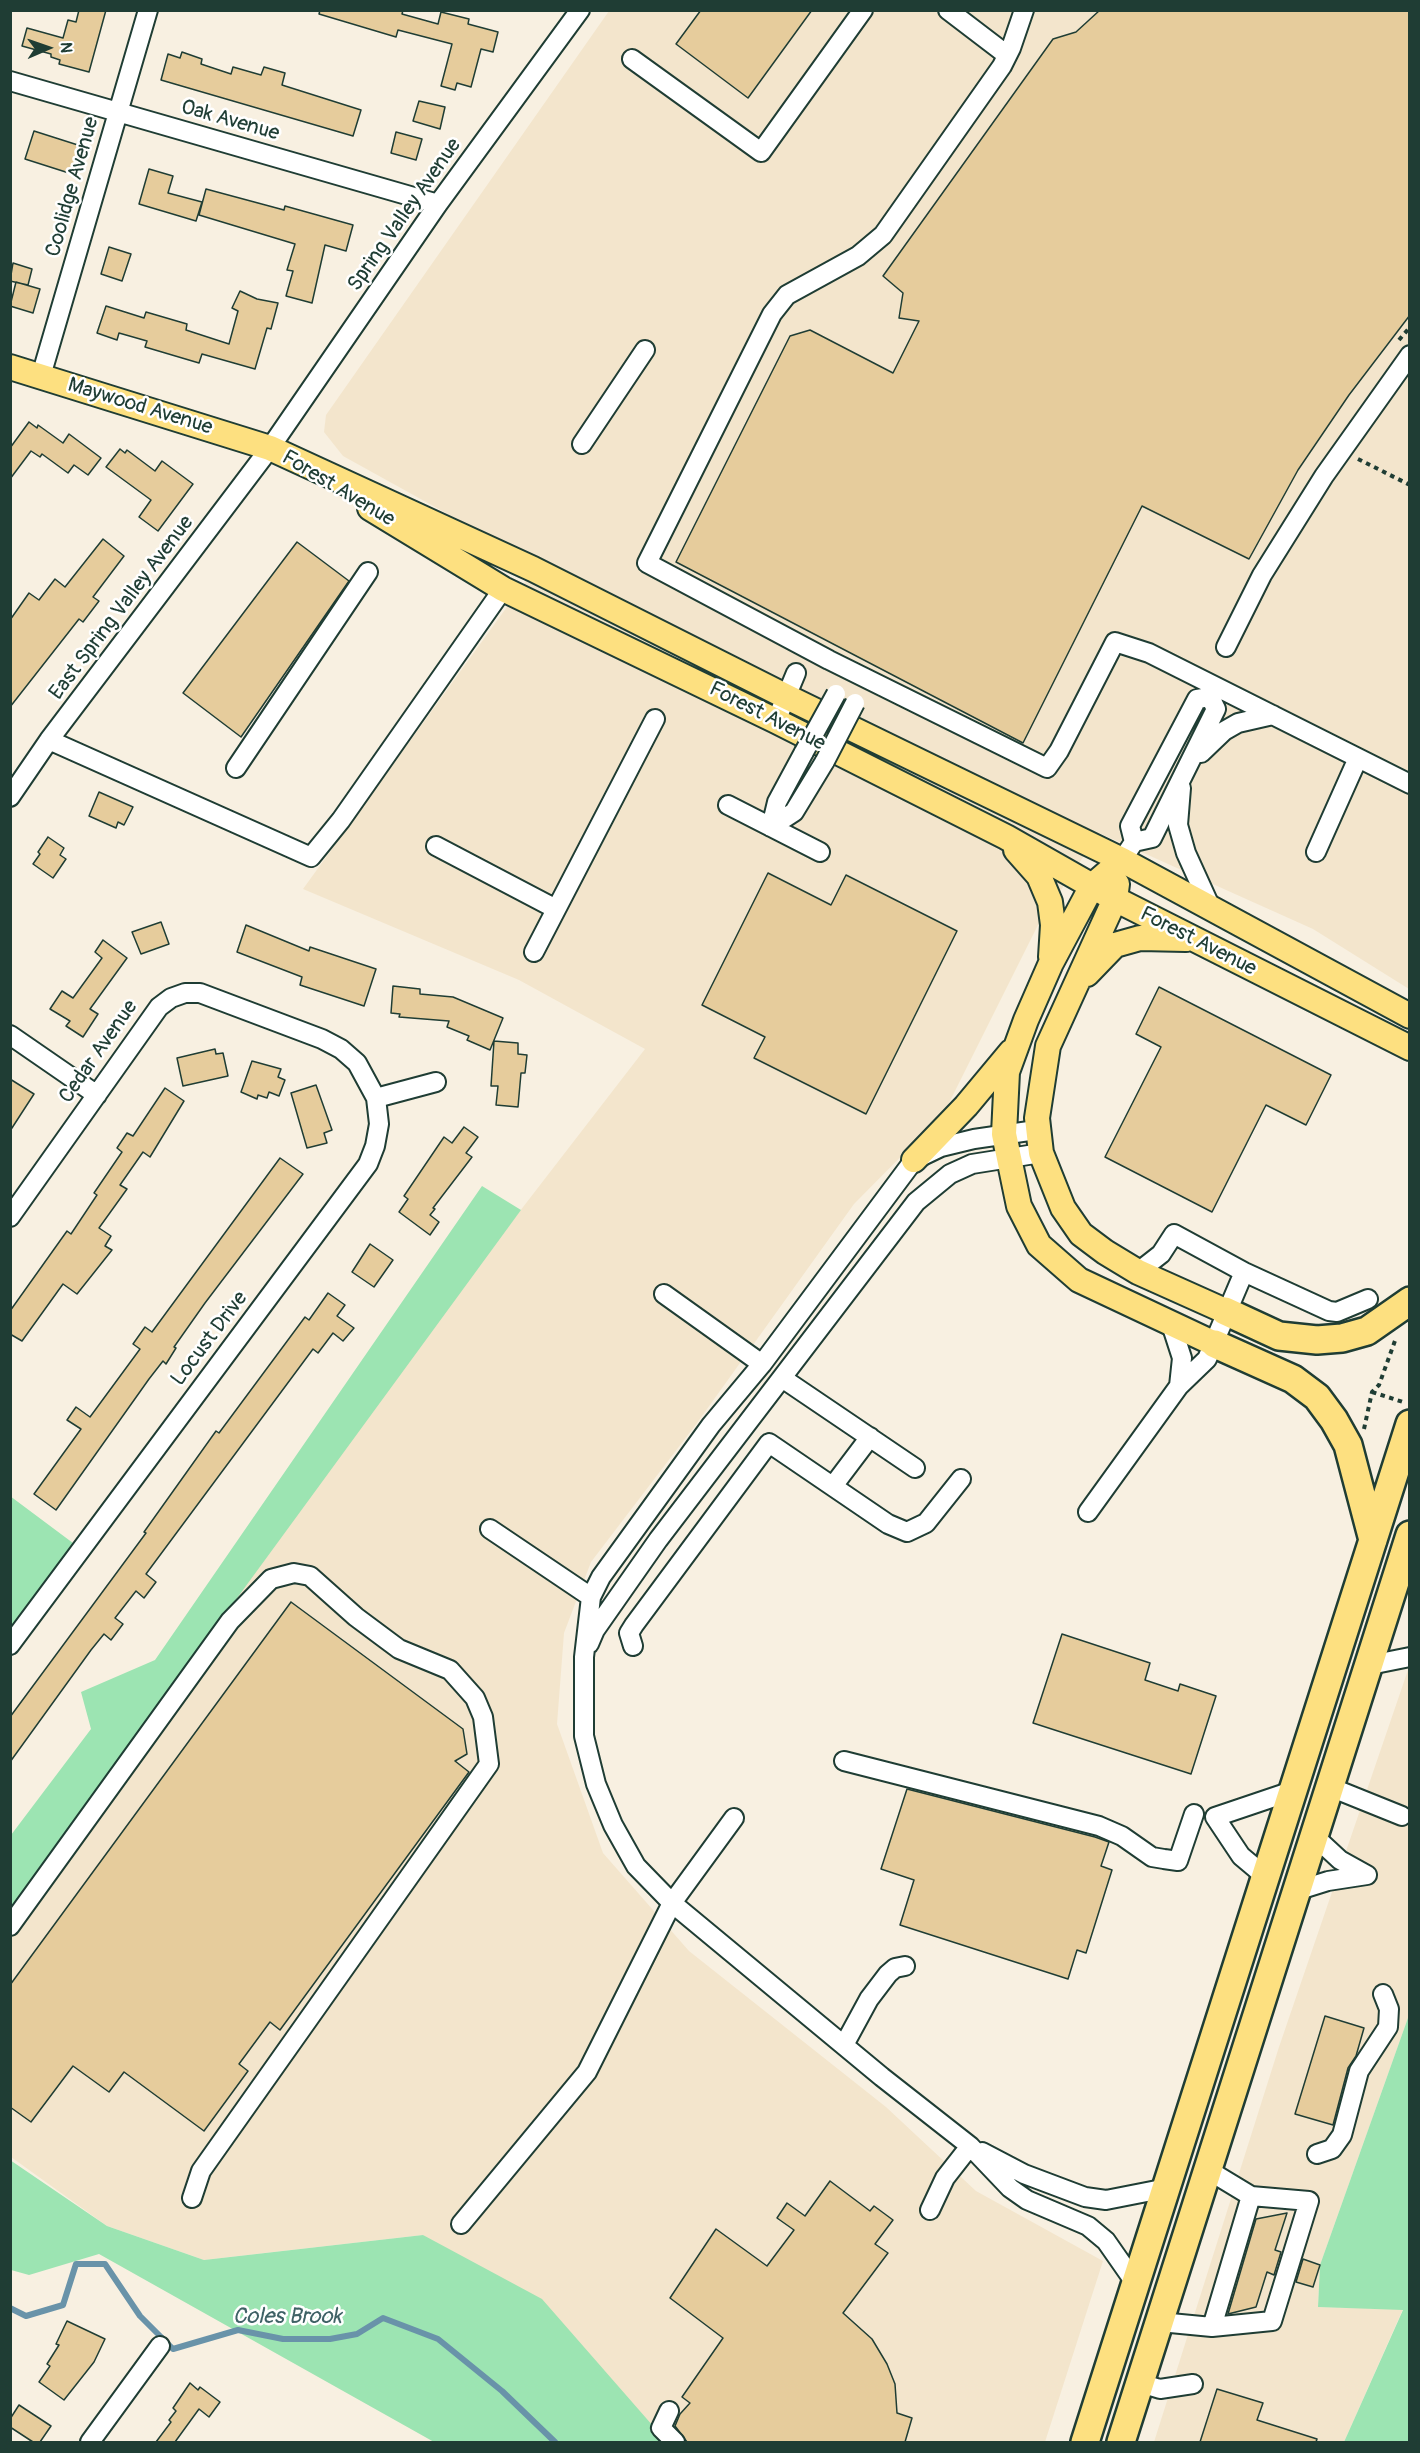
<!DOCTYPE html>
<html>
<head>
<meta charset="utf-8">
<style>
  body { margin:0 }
  #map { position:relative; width:1420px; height:2453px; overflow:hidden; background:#f8f0e1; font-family:Pangolin,sans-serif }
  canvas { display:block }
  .frame { position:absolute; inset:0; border:12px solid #1f3d34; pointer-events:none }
  .north { position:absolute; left:18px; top:18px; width:60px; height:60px; -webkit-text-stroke:4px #fff; paint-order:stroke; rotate:88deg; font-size:16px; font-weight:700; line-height:24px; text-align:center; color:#1f3d34 }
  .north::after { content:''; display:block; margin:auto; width:21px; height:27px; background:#1f3d34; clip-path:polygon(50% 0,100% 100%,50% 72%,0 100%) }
</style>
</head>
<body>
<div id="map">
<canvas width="1420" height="2453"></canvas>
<div class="frame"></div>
<div class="north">N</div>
</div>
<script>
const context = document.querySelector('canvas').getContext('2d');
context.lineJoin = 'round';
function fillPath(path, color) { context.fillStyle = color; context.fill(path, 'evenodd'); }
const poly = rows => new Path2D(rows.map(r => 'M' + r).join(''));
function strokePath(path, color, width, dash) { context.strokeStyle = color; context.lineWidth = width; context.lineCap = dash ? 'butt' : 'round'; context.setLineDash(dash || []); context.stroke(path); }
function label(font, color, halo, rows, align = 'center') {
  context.font = font + ' Pangolin,sans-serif'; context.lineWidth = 5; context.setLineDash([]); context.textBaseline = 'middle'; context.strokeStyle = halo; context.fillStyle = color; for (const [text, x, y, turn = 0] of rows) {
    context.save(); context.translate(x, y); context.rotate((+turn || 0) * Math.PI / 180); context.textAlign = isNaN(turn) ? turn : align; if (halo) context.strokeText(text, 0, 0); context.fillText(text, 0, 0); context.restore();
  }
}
fillPath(poly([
  [609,11,1409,11,1409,989,1313,929,1099,833,1039,923,944,1113,854,1204,697,1423,591,1562,564,1633,557,1724,603,1853,689,1951,886,2107,976,2191,1103,2261,1045,2442,667,2442,423,2235,204,2260,107,2226,11,2157,11,1907,476,1268,645,1049,519,980,303,889,538,564,343,456,324,432,326,415],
  [1409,1667,1409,2015,1320,2265,1318,2307,1403,2309,1344,2442,1154,2442,1279,2047]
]), '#f3e5cc');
fillPath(poly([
  [482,1186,521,1210,11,1907,11,1835,91,1729,81,1692,155,1660],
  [10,1496,81,1549,10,1645],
  [1409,2015,1409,2442,1344,2442,1403,2310,1318,2307,1320,2265],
  [10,2160,107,2226,204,2260,423,2235,542,2299,667,2442,434,2442,99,2254,29,2275,11,2270]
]), '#9ce4b2');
strokePath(poly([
  [10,2308,26,2316,63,2305,76,2264,105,2264,140,2316,173,2349,238,2330,283,2339,330,2339,357,2334,383,2318,438,2339,502,2391,555,2442]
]), '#6993a9', 6);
const building = poly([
  [79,10,106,10,89,72,59,64,60,60,51,57,51,54,22,46,27,28,63,38,68,20,76,22,79,10],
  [320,10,403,10,402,14,438,24,441,12,469,19,468,24,498,32,493,52,481,49,471,87,457,83,455,90,441,86,452,44,398,30,396,37,319,14,320,10],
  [701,10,812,10,748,98,676,44,701,10],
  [1100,10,1410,10,1410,315,1349,395,1298,470,1249,559,1142,506,1023,743,676,562,790,336,810,330,893,373,919,321,899,318,903,293,883,276,1053,39,1076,32,1100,10],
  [182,52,202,59,201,64,231,74,233,67,261,75,264,67,285,73,282,85,361,110,353,136,161,80,168,54,180,58,182,52],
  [419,101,445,107,440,129,413,121,419,101],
  [34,131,81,146,72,174,25,159,34,131],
  [396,132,422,139,416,160,391,153,396,132],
  [149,169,173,176,168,193,202,202,196,221,139,204,149,169],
  [206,189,284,210,285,206,353,225,346,251,325,245,312,303,286,296,293,271,287,270,295,244,199,215,206,189],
  [109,247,131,254,122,281,101,274,109,247],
  [13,263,32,269,28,285,10,281,13,263],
  [16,282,40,289,33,313,10,306,16,282],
  [240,291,257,299,278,303,271,329,267,328,255,369,202,354,199,363,145,347,147,341,119,333,117,340,97,333,106,306,144,318,146,312,187,324,186,330,229,344,238,311,232,308,240,291],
  [29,422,37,428,38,425,63,443,69,434,101,458,88,475,74,465,68,473,42,454,40,457,31,451,10,479,10,448,29,422],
  [120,449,125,453,127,450,155,471,162,461,193,484,158,531,139,517,151,500,106,467,120,449],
  [103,539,124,556,93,597,99,601,83,622,79,619,10,707,10,620,29,593,39,600,55,579,65,587,103,539],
  [297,542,349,581,241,737,183,693,297,542],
  [99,792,133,807,124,825,118,822,116,828,89,816,99,792],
  [48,837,64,848,60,855,66,859,53,878,33,864,40,854,38,852,48,837],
  [768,873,831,905,846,875,957,931,866,1114,754,1058,765,1037,702,1005,768,873],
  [161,922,169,944,141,954,132,932,161,922],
  [246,925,309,951,310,947,376,969,364,1006,300,985,302,977,237,952,246,925],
  [103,940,127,958,90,1009,98,1014,83,1037,66,1026,70,1021,50,1009,62,991,73,998,102,958,95,952,103,940],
  [393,986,420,989,420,994,453,997,503,1018,490,1050,467,1040,469,1036,447,1027,449,1021,399,1017,400,1014,391,1013,393,986],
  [1159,987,1331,1075,1306,1125,1266,1105,1212,1212,1105,1157,1161,1047,1136,1034,1159,987],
  [494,1041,518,1043,518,1054,527,1055,525,1073,521,1073,518,1107,496,1105,498,1086,491,1086,494,1041],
  [215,1049,216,1054,223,1053,228,1076,183,1086,177,1058,215,1049],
  [252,1061,281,1069,278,1077,285,1080,279,1096,269,1092,267,1098,258,1095,257,1099,241,1092,252,1061],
  [10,1079,34,1094,10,1131,10,1079],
  [316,1085,332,1130,324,1133,327,1143,307,1148,291,1093,316,1085],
  [165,1088,184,1101,150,1157,143,1152,120,1185,127,1189,99,1228,111,1236,105,1246,112,1250,77,1294,63,1284,22,1341,10,1334,10,1311,67,1231,71,1234,97,1195,94,1193,122,1152,117,1148,127,1133,133,1136,165,1088],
  [464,1127,478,1137,466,1153,472,1157,433,1208,435,1209,430,1215,439,1222,430,1235,399,1212,408,1199,404,1196,444,1137,452,1143,464,1127],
  [280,1158,303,1174,205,1303,174,1347,176,1348,166,1364,163,1361,149,1379,56,1510,34,1494,81,1429,67,1420,76,1407,90,1417,140,1349,133,1344,145,1327,152,1332,280,1158],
  [370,1244,393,1260,374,1287,352,1272,370,1244],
  [328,1293,345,1305,337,1316,354,1328,343,1341,333,1333,318,1353,313,1349,146,1574,156,1582,144,1598,136,1591,115,1618,123,1624,111,1640,104,1634,91,1650,10,1762,10,1717,146,1533,144,1532,216,1431,219,1433,305,1317,309,1320,328,1293],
  [291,1602,463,1729,467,1754,455,1761,469,1772,280,2030,270,2022,239,2064,248,2071,204,2131,124,2072,109,2092,73,2066,31,2122,10,2107,10,1985,291,1602],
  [1062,1634,1150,1663,1145,1680,1178,1691,1180,1684,1216,1696,1191,1774,1033,1723,1062,1634],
  [907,1789,1095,1837,1109,1842,1101,1866,1112,1870,1086,1953,1077,1950,1068,1979,900,1925,914,1880,881,1869,907,1789],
  [1325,2016,1364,2028,1356,2056,1348,2068,1333,2125,1295,2114,1325,2016],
  [830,2181,870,2211,874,2206,893,2220,875,2244,888,2253,843,2313,872,2339,887,2364,895,2384,897,2413,912,2418,905,2442,687,2442,675,2426,680,2414,690,2403,682,2397,723,2338,670,2298,716,2229,767,2266,794,2230,777,2218,787,2203,805,2216,830,2181],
  [1287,2213,1275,2250,1281,2252,1274,2275,1267,2272,1256,2307,1228,2314,1256,2219,1287,2213],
  [1303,2259,1320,2265,1313,2287,1296,2282,1303,2259],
  [67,2321,105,2339,94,2362,64,2400,39,2382,50,2366,47,2364,59,2345,56,2344,67,2321],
  [190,2383,198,2390,200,2387,220,2402,209,2417,199,2409,175,2442,156,2442,171,2422,169,2420,176,2411,173,2408,190,2383],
  [1217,2389,1263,2403,1257,2420,1317,2439,1316,2442,1200,2442,1217,2389],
  [19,2405,51,2426,40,2442,33,2442,10,2427,10,2419,19,2405]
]);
fillPath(building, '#e6cc9c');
strokePath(building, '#1f3d34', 1.5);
const minor = poly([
  [948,10,1007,55],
  [1024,10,1011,48,1002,66,883,235,858,256,787,295,772,314,647,563,829,660,1047,768,1059,751,1115,642,1149,653,1410,784],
  [632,59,761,152,863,10],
  [10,81,438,204],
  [41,376,148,10],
  [582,444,645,350],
  [1226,647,1262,575,1324,476,1410,355],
  [776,721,796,673],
  [49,740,311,857,341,820,503,589],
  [1201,753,1224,731,1238,723,1273,715],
  [236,768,368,572],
  [1181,788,1178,825,1186,853,1211,908],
  [10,797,49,740,270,448,438,204,580,10],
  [728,805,820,852],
  [771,827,794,812,825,761],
  [771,827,777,802,804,752],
  [1134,842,1130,826,1197,699,1210,697],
  [436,846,556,909],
  [1316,852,1358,758],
  [1122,860,1134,842,1152,838,1216,709,1210,697],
  [534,952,655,719],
  [10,1035,97,1095],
  [376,1098,436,1082],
  [1036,1130,974,1139,941,1147,914,1160,762,1364,711,1425,601,1577,591,1597,584,1657,584,1736,596,1784,613,1825,636,1866,672,1903,882,2077,970,2146,1010,2188,1027,2200,1088,2226,1106,2241,1136,2284],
  [10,1217,159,1007,171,998,185,993,200,993,322,1039,341,1049,357,1063,376,1098,379,1124,375,1146,368,1164,10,1645],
  [1138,1272,1161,1254,1174,1234,1244,1272,1329,1311,1337,1312,1368,1299],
  [664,1294,762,1364],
  [1171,1324,1182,1358,1179,1386],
  [782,1378,915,1468],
  [833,1486,870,1437],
  [1088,1512,1179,1386,1207,1359,1244,1272],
  [490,1529,591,1597],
  [589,1644,595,1630,658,1540,916,1202,950,1174,972,1164,1041,1153],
  [633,1646,629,1633,634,1625,769,1443,888,1524,907,1532,926,1523,961,1479],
  [1370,1665,1410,1657],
  [844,1761,1099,1826,1122,1836,1152,1857,1164,1859,1178,1861,1194,1814],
  [1330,1787,1402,1816],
  [1314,1836,1340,1860,1367,1875],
  [1266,1877,1241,1856,1215,1817,1292,1791],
  [1296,1891,1328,1881,1367,1875],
  [10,1926,230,1621,271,1579,294,1573,310,1576,356,1617,399,1649,450,1670,475,1698,483,1717,489,1764,201,2171,192,2198],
  [844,2045,869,1999,888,1974,895,1968,905,1966],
  [982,2152,1024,2174,1085,2197,1106,2200,1167,2188],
  [1317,2154,1332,2149,1342,2135,1359,2071,1388,2027,1389,2009,1383,1994],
  [930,2210,945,2178,970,2146],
  [461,2224,587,2072,672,1903,734,1818],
  [1160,2322,1212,2327,1251,2196,1208,2170],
  [1212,2327,1272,2321,1309,2201,1251,2196],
  [1140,2383,1160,2389,1193,2384],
  [669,2411,661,2428,675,2442],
  [90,2442,160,2346]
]);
const major = poly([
  [10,367,270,448,533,569,787,697,1122,860,1410,1016],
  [370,508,503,589,776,721,1006,837,1115,899,1410,1048],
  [1016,850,1039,876,1050,902,1053,925,1051,957],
  [1122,860,1092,886,1051,963,1026,1020,1007,1072,1004,1134,1019,1206,1039,1245,1079,1280,1215,1344],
  [1117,884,1115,899,1048,1046,1037,1118,1041,1153,1063,1208,1081,1234,1105,1252,1138,1272,1225,1311],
  [1087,974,1115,945,1140,938,1186,939],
  [914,1160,966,1106,1011,1052]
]);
const highway = poly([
  [1225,1311,1279,1336,1317,1340,1342,1338,1367,1331,1410,1301],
  [1215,1344,1293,1379,1317,1397,1334,1420,1348,1445,1373,1540],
  [1085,2442,1410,1424],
  [1121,2442,1410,1535]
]);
strokePath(minor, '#1f3d34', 22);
strokePath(major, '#1f3d34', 28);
strokePath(highway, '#1f3d34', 32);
strokePath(poly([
  [1399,340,1410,327],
  [1358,459,1410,485],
  [1372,1392,1403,1402],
  [1364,1429,1372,1392,1379,1385,1396,1338]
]), '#1f3d34', 4, [4.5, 4.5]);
strokePath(minor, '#fff', 18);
strokePath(major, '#fde080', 24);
strokePath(highway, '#fde080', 27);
const minorBridge = poly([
  [804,752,836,694],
  [825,761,855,703]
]);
strokePath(minorBridge, '#1f3d34', 22, []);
strokePath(minorBridge, '#fff', 18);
label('21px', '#1f3d34', '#fff', [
  ["Oak Avenue",230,121,16],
  ["Coolidge Avenue",73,187,-74],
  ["Spring Valley Avenue",405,215,-55],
  ["Maywood Avenue",140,407,17],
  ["Forest Avenue",338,489,31],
  ["East Spring Valley Avenue",122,608,-53],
  ["Forest Avenue",767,717,27],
  ["Forest Avenue",1198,942,27],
  ["Cedar Avenue",99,1052,-55],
  ["Locust Drive",210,1339,-53]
]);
label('italic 22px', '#3e6165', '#fff', [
  ["Coles Brook",287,2317]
]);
</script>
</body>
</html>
